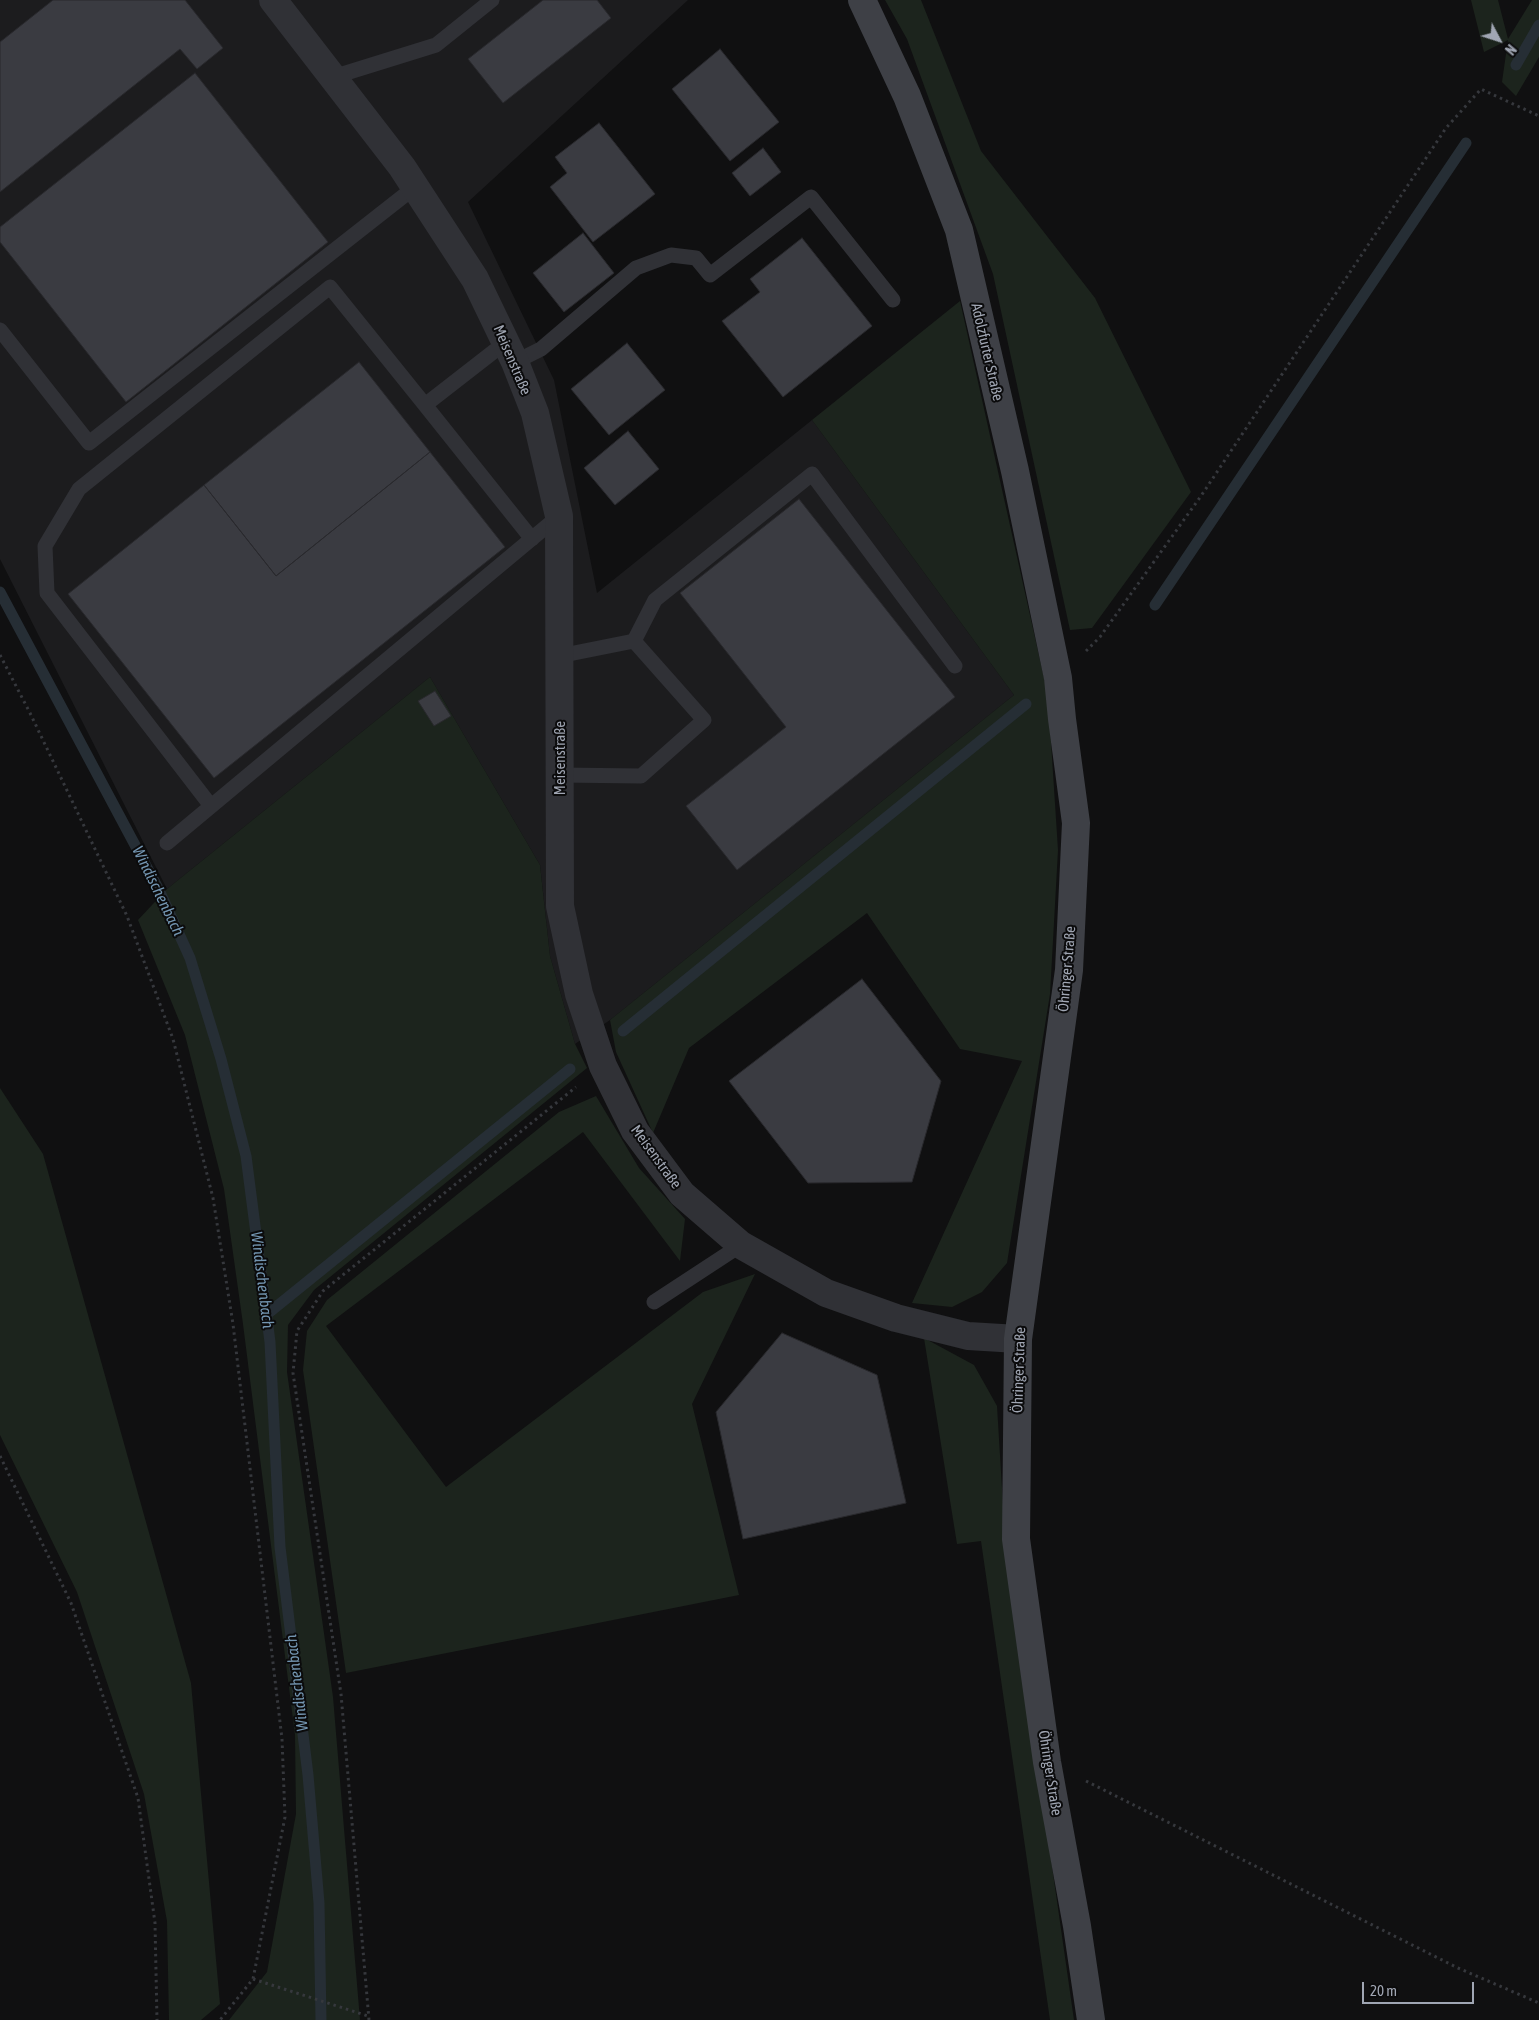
<!DOCTYPE html>
<html>
<head>
<meta charset="utf-8">
<style>
  body { margin:0 }
  #map { position:relative; width:1539px; height:2020px; overflow:hidden; background:#101011; font-family:"Asap Condensed",sans-serif }
  canvas { display:block }
  .north { position:absolute; left:1474px; top:15px; width:50px; height:50px; -webkit-text-stroke:4px #0b0b0c; paint-order:stroke; rotate:130deg; font-size:14px; font-weight:700; line-height:20px; text-align:center; color:#a0a6b3 }
  .north::after { content:''; display:block; margin:auto; width:18px; height:22px; background:#a0a6b3; clip-path:polygon(50% 0,100% 100%,50% 72%,0 100%) }
  .scale { position:absolute; left:1362px; top:1982px; width:112px; height:22px; box-sizing:border-box; border:2px solid #a0a6b3; border-top:0; padding-left:6px; font-size:15px; line-height:18px; white-space:nowrap; color:#a0a6b3; -webkit-text-stroke:4px #0b0b0c; paint-order:stroke }
</style>
</head>
<body>
<div id="map">
<canvas width="1539" height="2020"></canvas>
<div class="north">N</div>
<div class="scale">20 m</div>
</div>
<script>
const context = document.querySelector('canvas').getContext('2d');
context.lineJoin = 'round';
function fillPath(path, color) { context.fillStyle = color; context.fill(path, 'evenodd'); }
const poly = rows => new Path2D(rows.map(r => 'M' + r).join(''));
function strokePath(path, color, width, dash) { context.strokeStyle = color; context.lineWidth = width; context.lineCap = dash ? 'butt' : 'round'; context.setLineDash(dash || []); context.stroke(path); }
function label(font, color, halo, rows, align = 'center') {
  context.font = font + ' "Asap Condensed",sans-serif'; context.lineWidth = 4; context.setLineDash([]); context.textBaseline = 'middle'; context.strokeStyle = halo; context.fillStyle = color; for (const [text, x, y, turn = 0] of rows) {
    context.save(); context.translate(x, y); context.rotate((+turn || 0) * Math.PI / 180); context.textAlign = isNaN(turn) ? turn : align; if (halo) context.strokeText(text, 0, 0); context.fillText(text, 0, 0); context.restore();
  }
}
fillPath(poly([
  [0,0,688,0,468,202,554,380,597,593,812,420,1014,695,610,1020,575,1044,550,956,540,865,430,677,167,889,0,559]
]), '#1c1c1e');
fillPath(poly([
  [885,0,921,0,981,151,1095,298,1191,492,1092,628,1070,630,993,274,907,39],
  [1471,0,1498,0,1508,39,1532,0,1539,0,1539,57,1516,96,1502,82,1508,40,1484,52],
  [960,301,1048,696,1058,850,1050,994,1007,1263,982,1292,952,1307,912,1303,1022,1061,960,1049,867,913,689,1048,653,1133,616,1052,610,1020,1014,695,812,420],
  [430,677,540,865,550,956,575,1044,587,1068,314,1290,288,1325,287,1372,333,1697,360,2020,229,2020,267,1972,296,1814,295,1735,243,1324,224,1189,185,1035,138,920,167,889],
  [0,1088,43,1154,191,1683,220,2004,201,2020,169,2020,167,1921,144,1794,77,1592,0,1435],
  [596,1096,639,1168,685,1219,680,1261,583,1132,326,1326,446,1487,703,1292,755,1274,692,1404,739,1595,346,1673,303,1370,307,1331,327,1300,559,1112],
  [924,1338,974,1365,997,1406,1005,1538,1074,2020,1050,2020,981,1541,957,1544]
]), '#1c241d');
strokePath(poly([
  [1516,65,1539,25],
  [0,592,159,890,190,958,221,1059,246,1156,270,1342,280,1547,308,1775,319,1903,321,2020],
  [1155,605,1466,143],
  [623,1031,1026,704],
  [266,1315,570,1069]
]), '#262e35', 11);
const building = poly([
  [53,0,185,0,223,48,197,69,180,49,0,192,0,42,53,0],
  [543,0,597,0,611,18,503,103,468,59,543,0],
  [720,49,779,122,730,161,672,89,720,49],
  [195,73,328,242,126,402,0,242,0,227,195,73],
  [599,123,655,194,593,242,550,187,567,173,555,157,599,123],
  [763,148,781,172,750,196,732,173,763,148],
  [583,233,614,273,564,312,533,273,583,233],
  [802,238,872,326,783,397,722,321,760,292,750,279,802,238],
  [627,343,665,390,609,435,571,389,627,343],
  [359,362,430,452,276,576,204,485,359,362],
  [628,431,659,469,615,505,584,468,628,431],
  [430,452,505,547,214,778,68,594,204,485,276,576,430,452],
  [799,499,955,697,737,870,686,806,786,727,680,593,799,499],
  [435,691,451,716,434,726,418,701,435,691],
  [862,979,941,1081,912,1182,808,1183,729,1081,862,979],
  [782,1333,877,1375,906,1503,743,1539,716,1412,782,1333]
]);
fillPath(building, '#3a3b41');
strokePath(building, '#29292d', 1);
strokePath(poly([
  [1086,651,1100,637,1201,496,1446,128,1481,89,1539,116],
  [0,655,30,713,127,916,173,1039,213,1198,233,1324,282,1739,285,1817,253,1979,220,2020],
  [0,1456,71,1603,138,1798,155,1923,157,2020],
  [1086,1781,1458,1968,1539,2003],
  [253,1979,368,2016],
  [369,2020,341,1694,293,1373,297,1331,323,1291,576,1087]
]), '#36383d', 3, [2.5, 4]);
strokePath(poly([
  [333,77,436,45,492,0],
  [0,330,89,443,415,187],
  [515,362,541,349,636,268,671,255,696,258,710,275,811,197,893,300],
  [425,405,532,539],
  [634,641,655,600,812,474,955,666],
  [559,656,634,641,704,720,641,776,560,775],
  [211,806,47,593,45,546,79,489,330,287,425,405,506,342],
  [167,843,559,516],
  [654,1302,741,1245]
]), '#303136', 15);
strokePath(poly([
  [273,0,402,167,475,279,515,362,535,413,559,516,560,906,579,994,603,1066,635,1131,682,1194,741,1245,826,1293,896,1318,968,1336,1018,1339]
]), '#303136', 28);
strokePath(poly([
  [862,0,907,96,959,230,1015,471,1058,678,1062,719,1076,823,1069,970,1018,1339,1016,1539,1047,1762,1077,1926,1091,2020]
]), '#3e4046', 28);
label('15px', '#a0a6b3', '#0b0b0c', [
  ["Adolzfurter Straße",987,352,77],
  ["Meisenstraße",512,360,67],
  ["Meisenstraße",560,758,-90],
  ["Öhringer Straße",1067,969,-85],
  ["Meisenstraße",656,1157,54],
  ["Öhringer Straße",1019,1370,-88],
  ["Öhringer Straße",1050,1773,81]
]);
label('italic 16px', '#7395b1', '#0b0b0c', [
  ["Windischenbach",158,891,64],
  ["Windischenbach",262,1280,83],
  ["Windischenbach",297,1683,-97]
]);
</script>
</body>
</html>
